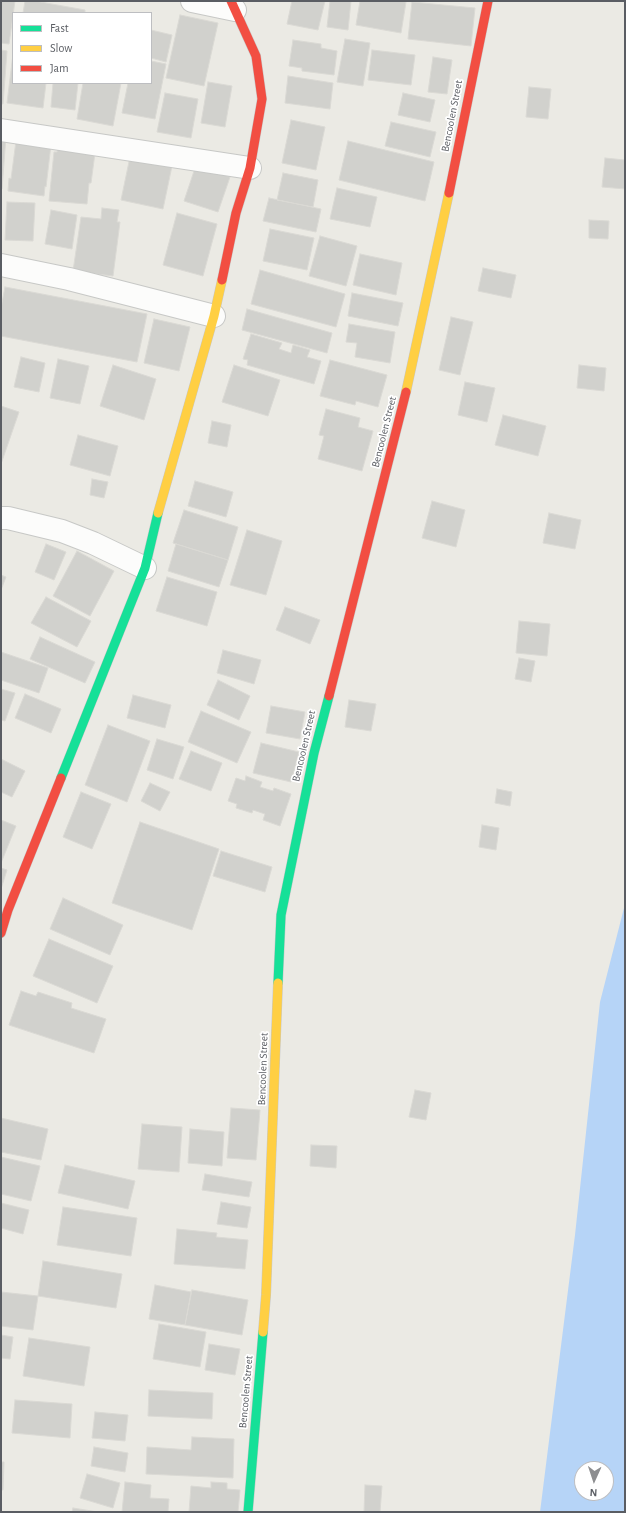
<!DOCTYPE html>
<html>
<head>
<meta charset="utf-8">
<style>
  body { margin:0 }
  #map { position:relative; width:626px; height:1513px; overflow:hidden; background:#ebeae4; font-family:"Alegreya Sans",sans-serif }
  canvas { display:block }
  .frame { position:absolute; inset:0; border:2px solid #5a5d63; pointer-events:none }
  .legend { position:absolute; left:12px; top:12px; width:140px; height:72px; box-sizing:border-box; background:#fff; border:1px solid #bdbec1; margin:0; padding:5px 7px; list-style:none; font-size:12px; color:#5a5d63 }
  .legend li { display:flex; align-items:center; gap:8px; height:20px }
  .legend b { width:20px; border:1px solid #bdbec1 }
  .north { position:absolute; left:574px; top:1461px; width:40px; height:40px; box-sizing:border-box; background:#fff; border:1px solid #bdbec1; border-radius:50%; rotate:183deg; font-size:11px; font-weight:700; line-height:16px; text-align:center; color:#5a5d63 }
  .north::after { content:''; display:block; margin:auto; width:14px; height:18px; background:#8d8e90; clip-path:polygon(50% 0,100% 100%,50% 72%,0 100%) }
</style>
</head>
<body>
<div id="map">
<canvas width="626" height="1513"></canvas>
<div class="frame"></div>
<ul class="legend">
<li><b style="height:5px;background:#16e098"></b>Fast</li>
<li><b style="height:5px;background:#ffcf43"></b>Slow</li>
<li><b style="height:5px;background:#f24e42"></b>Jam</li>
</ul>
<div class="north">N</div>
</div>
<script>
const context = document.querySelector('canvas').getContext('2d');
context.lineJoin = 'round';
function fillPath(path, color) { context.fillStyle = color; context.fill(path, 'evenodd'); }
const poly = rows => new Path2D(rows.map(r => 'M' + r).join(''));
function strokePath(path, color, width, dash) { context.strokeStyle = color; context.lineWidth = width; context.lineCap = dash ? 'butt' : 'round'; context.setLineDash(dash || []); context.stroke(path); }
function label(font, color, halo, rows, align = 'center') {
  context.font = font + ' "Alegreya Sans",sans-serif'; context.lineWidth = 3.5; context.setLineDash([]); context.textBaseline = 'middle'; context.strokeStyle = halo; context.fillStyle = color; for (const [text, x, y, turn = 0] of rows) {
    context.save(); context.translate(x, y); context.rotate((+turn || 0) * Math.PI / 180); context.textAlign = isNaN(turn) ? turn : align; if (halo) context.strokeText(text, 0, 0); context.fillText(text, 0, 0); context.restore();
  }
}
fillPath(poly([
  [625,904,625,1512,540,1512,575,1235,600,1002],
  [582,1469,606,1469,606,1493,582,1493]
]), '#b6d4f7');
const building = poly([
  [1,1,15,1,9,44,1,43,1,1],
  [25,1,35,1,85,10,85,13,23,13,25,1],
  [292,1,325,1,318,30,287,24,292,1],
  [330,1,351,1,348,30,327,27,330,1],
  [360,1,399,1,406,2,401,33,356,25,360,1],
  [412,2,475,8,471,46,408,39,412,2],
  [180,15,218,23,204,86,166,78,180,15],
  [151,30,172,35,166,62,151,58,151,30],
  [345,39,370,43,363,86,337,82,345,39],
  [293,40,321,44,321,48,337,51,334,75,302,71,302,68,289,66,293,40],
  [1,50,7,51,3,104,1,104,1,50],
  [372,50,415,55,411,85,368,80,372,50],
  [13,54,13,83,46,83,43,108,7,103,13,54],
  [433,57,452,60,447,94,428,92,433,57],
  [151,61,166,64,155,119,122,113,128,83,151,83,151,61],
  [288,76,333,83,330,109,285,103,288,76],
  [208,82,232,86,225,127,201,123,208,82],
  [53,83,78,83,75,110,51,107,53,83],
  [83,83,121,83,113,126,77,119,83,83],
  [529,87,551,89,548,119,526,117,529,87],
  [165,93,198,99,191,138,157,132,165,93],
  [403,93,435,100,430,122,398,115,403,93],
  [291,120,325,127,316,170,282,163,291,120],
  [391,122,436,132,430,157,385,146,391,122],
  [1,136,6,136,2,189,1,189,1,136],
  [16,141,51,145,46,187,45,186,44,196,8,191,9,178,11,179,16,141],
  [348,141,434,162,425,201,339,180,348,141],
  [58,149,95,153,91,183,89,183,87,204,49,201,54,152,57,152,58,149],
  [130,157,172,166,163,209,121,200,130,157],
  [605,158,625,160,625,189,602,187,605,158],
  [196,165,230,177,218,212,184,201,196,165],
  [283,173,318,180,313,207,277,200,283,173],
  [337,188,377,197,370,227,330,219,337,188],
  [269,198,321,209,316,232,263,221,269,198],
  [7,202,35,203,33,241,5,240,7,202],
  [102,208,119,210,117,222,120,222,113,276,73,271,81,217,101,219,102,208],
  [51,210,77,215,72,249,45,244,51,210],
  [177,213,217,224,203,276,163,265,177,213],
  [589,220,609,221,608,239,589,238,589,220],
  [270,229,314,238,307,270,263,261,270,229],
  [320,236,357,246,346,286,309,276,320,236],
  [360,254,402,263,396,295,353,285,360,254],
  [483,268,516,275,511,298,478,291,483,268],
  [260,270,345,294,336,327,251,304,260,270],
  [5,287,147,314,137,362,1,336,1,308,5,287],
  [352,293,403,303,398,326,348,316,352,293],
  [247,309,332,333,327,353,242,330,247,309],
  [451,317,473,322,460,375,439,370,451,317],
  [154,319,190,327,179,371,144,363,154,319],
  [349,324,395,332,390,363,355,357,357,343,346,342,349,324],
  [251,334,282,343,279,349,291,353,293,345,310,350,307,357,321,361,314,384,247,365,248,360,243,359,251,334],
  [21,357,45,363,39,392,14,387,21,357],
  [58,359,89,366,80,404,50,398,58,359],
  [330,360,387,375,378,407,356,401,355,405,320,396,330,360],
  [113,365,156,379,144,420,100,406,113,365],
  [234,365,280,380,268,416,222,402,234,365],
  [579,365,606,368,604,391,577,388,579,365],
  [465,382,495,388,487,422,458,415,465,382],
  [1,406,19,412,1,464,1,406],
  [326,409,360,418,358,427,373,431,362,471,318,459,324,436,319,435,326,409],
  [503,415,546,426,538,456,495,445,503,415],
  [212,421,231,425,227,447,208,443,212,421],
  [78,435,118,446,110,476,70,465,78,435],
  [92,479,108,482,104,498,90,495,92,479],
  [195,481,233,492,226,517,188,506,195,481],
  [432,501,465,510,456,547,422,538,432,501],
  [184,510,238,527,228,560,173,543,184,510],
  [549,513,581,520,575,549,543,543,549,513],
  [247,530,282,541,266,595,230,585,247,530],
  [46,544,66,552,54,580,35,572,46,544],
  [176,544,228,560,219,587,168,571,176,544],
  [77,551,114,571,90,616,53,596,77,551],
  [1,575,6,577,1,590,1,575],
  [167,577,217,592,207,626,156,611,167,577],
  [46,597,91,621,77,647,31,623,46,597],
  [285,607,320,620,310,644,276,630,285,607],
  [519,621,550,624,547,656,516,653,519,621],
  [40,637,95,662,85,683,30,659,40,637],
  [223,650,261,660,254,684,217,673,223,650],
  [1,652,48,668,39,693,1,680,1,652],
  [519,658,535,661,531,682,515,679,519,658],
  [218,680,250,696,239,720,207,705,218,680],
  [1,689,15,693,5,721,1,720,1,689],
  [25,694,61,709,51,733,15,718,25,694],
  [133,695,171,705,165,728,127,718,133,695],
  [349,700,376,704,371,731,345,727,349,700],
  [271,706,305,712,300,739,266,733,271,706],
  [201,711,251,732,237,763,188,742,201,711],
  [108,725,150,741,127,802,85,785,108,725],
  [157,739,184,747,173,779,147,770,157,739],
  [261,743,299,752,291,782,253,773,261,743],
  [191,751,222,763,211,791,179,779,191,751],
  [1,759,25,771,12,797,1,792,1,759],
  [246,776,262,782,260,787,273,791,274,788,291,794,280,826,263,820,265,814,253,810,252,813,236,808,237,804,228,801,236,778,245,781,246,776],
  [150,783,170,792,160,811,141,801,150,783],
  [497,789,512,792,510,806,495,803,497,789],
  [81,792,111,804,92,849,63,837,81,792],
  [1,820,16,826,1,863,1,820],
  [140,822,219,849,192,930,112,903,140,822],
  [482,825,499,828,496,850,479,847,482,825],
  [221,851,272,867,265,892,213,876,221,851],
  [1,868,7,870,1,889,1,868],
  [63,898,123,925,110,955,50,929,63,898],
  [49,939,113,966,97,1003,33,976,49,939],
  [21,991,36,996,38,992,72,1003,71,1008,106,1019,94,1053,9,1025,21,991],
  [415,1090,431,1093,426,1120,409,1117,415,1090],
  [231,1108,260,1110,256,1160,227,1158,231,1108],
  [1,1118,48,1129,41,1160,1,1152,1,1118],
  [142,1124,182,1127,179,1172,138,1169,142,1124],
  [190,1129,224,1132,222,1166,188,1163,190,1129],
  [311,1145,337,1146,336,1168,310,1166,311,1145],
  [1,1157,40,1166,31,1201,1,1194,1,1157],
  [65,1165,135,1181,128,1209,58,1193,65,1165],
  [205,1174,252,1182,249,1197,202,1190,205,1174],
  [221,1202,251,1207,247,1228,217,1224,221,1202],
  [1,1203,29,1210,23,1234,1,1228,1,1203],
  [63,1207,137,1218,131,1256,57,1245,63,1207],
  [177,1229,217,1233,216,1237,248,1240,245,1269,174,1264,177,1229],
  [43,1261,122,1274,116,1308,38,1296,43,1261],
  [155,1285,191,1292,185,1325,149,1319,155,1285],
  [192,1290,248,1300,242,1335,185,1325,192,1290],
  [1,1292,38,1296,33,1330,1,1326,1,1292],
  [159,1324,206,1332,200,1367,153,1359,159,1324],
  [1,1335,13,1337,10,1359,1,1358,1,1335],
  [29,1338,90,1347,84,1386,23,1376,29,1338],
  [209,1344,240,1349,235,1375,205,1370,209,1344],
  [149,1390,213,1393,212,1419,148,1416,149,1390],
  [15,1400,72,1404,70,1438,12,1433,15,1400],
  [95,1412,128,1415,125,1441,92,1438,95,1412],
  [192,1437,234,1439,233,1478,146,1474,147,1447,191,1450,192,1437],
  [94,1447,128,1453,125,1472,91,1466,94,1447],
  [1,1462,4,1462,3,1490,1,1490,1,1462],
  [87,1474,120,1483,113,1508,80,1498,87,1474],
  [125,1482,151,1485,150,1498,169,1499,168,1512,122,1512,125,1482],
  [211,1482,227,1483,227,1489,240,1490,238,1512,189,1512,191,1486,211,1488,211,1482],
  [365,1485,382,1486,380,1512,364,1512,365,1485],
  [73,1508,98,1512,72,1512,73,1508]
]);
fillPath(building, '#d1d1cd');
strokePath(building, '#dad9d4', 1);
const street = poly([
  [192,1,235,10],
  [1,130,250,168],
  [1,265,69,279,214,316],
  [1,518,8,518,62,531,93,543,145,568]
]);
const fast = poly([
  [61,778,145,568,158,513],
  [278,983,281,915,314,753,329,696],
  [248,1512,263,1332]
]);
const slow = poly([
  [406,392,449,193],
  [158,513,214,316,222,280],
  [263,1332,266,1295,278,983]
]);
const jam = poly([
  [449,193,488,1],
  [222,280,236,213,250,168,262,99,256,56,231,1],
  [329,696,406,392],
  [1,933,8,910,61,778]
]);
strokePath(street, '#c7c8c6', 24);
strokePath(fast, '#c7c7c7', 10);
strokePath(slow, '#c7c7c7', 10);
strokePath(jam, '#c7c7c7', 10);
strokePath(street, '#fcfcfb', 22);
strokePath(fast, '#16e098', 9);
strokePath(slow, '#ffcf43', 9);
strokePath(jam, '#f24e42', 9);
label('11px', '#5a5d63', '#fff', [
  ["Bencoolen Street",452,116,-79],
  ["Bencoolen Street",384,432,-76],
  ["Bencoolen Street",304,746,-77],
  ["Bencoolen Street",263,1069,-88],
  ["Bencoolen Street",246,1392,-85]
]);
</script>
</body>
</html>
